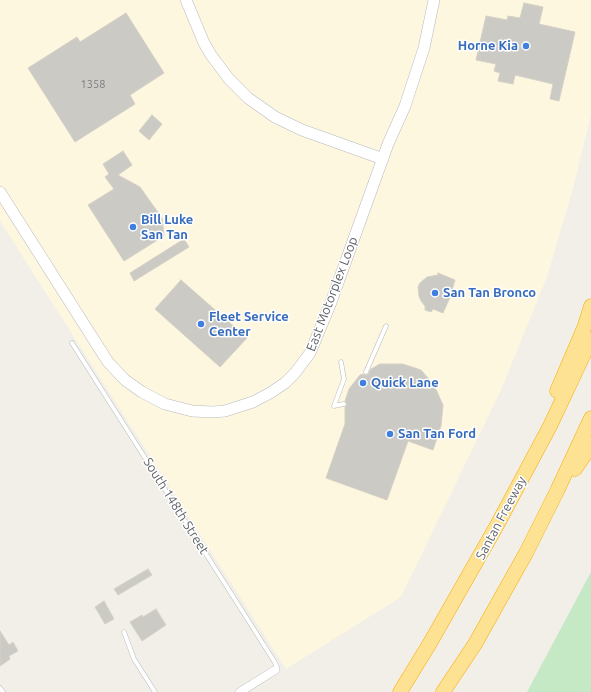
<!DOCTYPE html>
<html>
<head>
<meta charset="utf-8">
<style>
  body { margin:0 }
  canvas { display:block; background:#f1efe8 }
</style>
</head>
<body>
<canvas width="591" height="692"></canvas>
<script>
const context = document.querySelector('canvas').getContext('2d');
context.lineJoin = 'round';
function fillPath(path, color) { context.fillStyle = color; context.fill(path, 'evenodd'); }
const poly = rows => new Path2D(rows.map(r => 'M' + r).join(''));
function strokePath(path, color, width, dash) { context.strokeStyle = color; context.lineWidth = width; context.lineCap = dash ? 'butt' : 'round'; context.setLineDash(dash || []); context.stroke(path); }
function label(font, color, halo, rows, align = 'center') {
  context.font = font + ' Ubuntu,sans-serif'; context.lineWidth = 3; context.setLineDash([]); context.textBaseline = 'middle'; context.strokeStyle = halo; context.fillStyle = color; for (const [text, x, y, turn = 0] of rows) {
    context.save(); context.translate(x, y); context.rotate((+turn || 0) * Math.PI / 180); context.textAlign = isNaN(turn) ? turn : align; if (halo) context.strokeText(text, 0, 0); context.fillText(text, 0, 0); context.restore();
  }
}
fillPath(poly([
  [0,0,591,0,591,115,573,188,547,277,501,390,401,597,286,669,0,221]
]), '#fef7e0');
fillPath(poly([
  [591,572,591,692,527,692]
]), '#c5e8c5');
const building = poly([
  [524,3,543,7,539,24,575,32,559,101,550,99,553,84,515,75,513,84,498,81,500,73,494,71,496,64,476,60,486,16,507,20,508,16,520,18,524,3],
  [126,13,164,73,130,95,135,104,75,142,28,68,77,37,80,42,126,13],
  [152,115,162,124,149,140,139,131,152,115],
  [123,151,132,165,118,175,140,187,162,218,164,236,124,261,88,205,114,189,105,177,109,174,103,164,123,151],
  [184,239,189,247,134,281,130,273,184,239],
  [438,273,455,280,452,290,451,295,443,313,433,309,431,312,425,310,425,306,421,301,419,296,418,287,420,283,427,277,438,275,438,273],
  [181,280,247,338,220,367,155,309,181,280],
  [380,364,403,364,421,370,434,385,443,405,441,426,433,450,408,441,387,500,326,478,345,424,345,407,347,404,345,401,349,389,360,375,363,374,365,375,368,375,371,369,380,364],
  [148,569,152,575,118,595,114,589,148,569],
  [104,601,114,619,105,624,95,607,104,601],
  [156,609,166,625,142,641,130,622,142,615,143,617,156,609],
  [0,631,9,645,13,642,18,651,9,656,10,659,0,666,0,631]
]);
fillPath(building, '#cccac5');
strokePath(building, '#d6d1c6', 1);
const lane = poly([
  [72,343,274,661,277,667,275,670],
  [366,372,386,326],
  [334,406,344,379,341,362],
  [334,406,344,404],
  [124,632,134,659,155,692],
  [0,688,3,692]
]);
const street = poly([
  [240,692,275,670]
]);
const secondary = poly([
  [186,0,204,43,211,55,229,79,248,98,275,117,302,130,383,159],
  [0,192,108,362,125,380,142,392,165,404,192,411,213,412,225,411,253,402,270,393,285,383,295,373,310,353,330,305,388,144,405,106,424,48,434,0]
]);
const highway = poly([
  [557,391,584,328,591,306],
  [575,469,584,456,591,443],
  [400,692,430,643,496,527,550,426,591,339],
  [443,692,475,644,526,553,557,491,591,418]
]);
strokePath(lane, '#b5b8bc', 5);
strokePath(street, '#b5b8bc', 9);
strokePath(secondary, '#b6babf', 12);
strokePath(highway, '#f9ab00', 15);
strokePath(lane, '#fff', 4);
strokePath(street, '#fff', 8);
strokePath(secondary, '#fff', 11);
strokePath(highway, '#fde293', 14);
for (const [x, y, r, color] of [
  [526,46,4,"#3f7fe0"],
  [133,227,4,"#3f7fe0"],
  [435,293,4,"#3f7fe0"],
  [201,324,4,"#3f7fe0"],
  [363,383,4,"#3f7fe0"],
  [390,434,4,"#3f7fe0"]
]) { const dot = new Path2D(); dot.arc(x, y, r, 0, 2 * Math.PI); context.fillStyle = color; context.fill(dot); strokePath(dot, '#fff', 1.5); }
label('11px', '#7a7d7f', null, [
  ["1358",93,84]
]);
label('bold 13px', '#366cbe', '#fff', [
  ["Horne Kia",518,46,"right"],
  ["Bill Luke",141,220],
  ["San Tan",141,235],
  ["San Tan Bronco",443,293],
  ["Fleet Service",209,317],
  ["Center",209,332],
  ["Quick Lane",371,383],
  ["San Tan Ford",398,434]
], 'left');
label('13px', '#5f6368', '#fff', [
  ["East Motorplex Loop",332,294,-69],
  ["South 148th Street",176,506,58],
  ["Santan Freeway",501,518,-62]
]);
</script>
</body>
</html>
